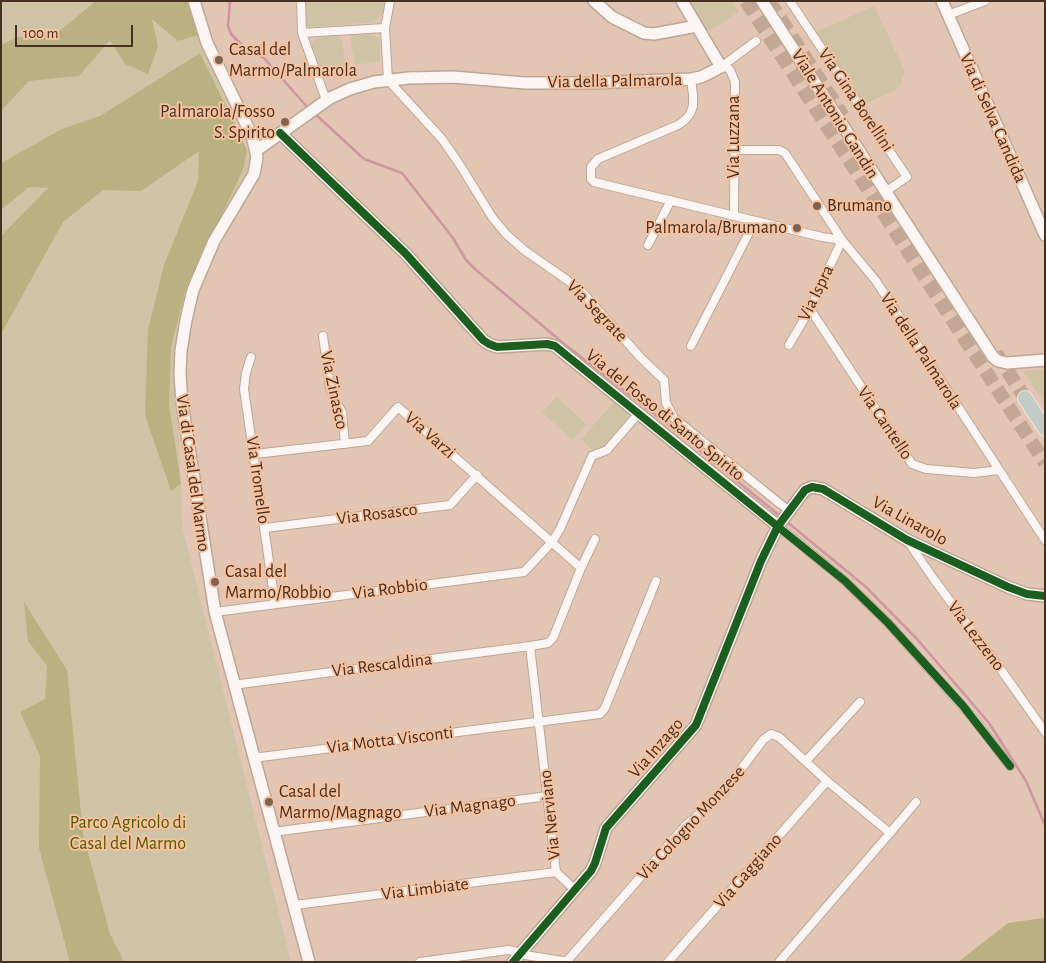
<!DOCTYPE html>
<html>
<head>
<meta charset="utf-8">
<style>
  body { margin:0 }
  #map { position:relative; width:1046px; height:963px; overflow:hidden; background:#e2c5b2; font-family:"Alegreya Sans",sans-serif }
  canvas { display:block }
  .frame { position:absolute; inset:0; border:2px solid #453022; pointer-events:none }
  .scale { position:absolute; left:15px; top:25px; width:118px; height:22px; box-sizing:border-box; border:2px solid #453022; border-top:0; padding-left:6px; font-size:15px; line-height:18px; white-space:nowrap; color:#453022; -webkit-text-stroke:4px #f6c19e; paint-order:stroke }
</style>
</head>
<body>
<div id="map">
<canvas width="1046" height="963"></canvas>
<div class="frame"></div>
<div class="scale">100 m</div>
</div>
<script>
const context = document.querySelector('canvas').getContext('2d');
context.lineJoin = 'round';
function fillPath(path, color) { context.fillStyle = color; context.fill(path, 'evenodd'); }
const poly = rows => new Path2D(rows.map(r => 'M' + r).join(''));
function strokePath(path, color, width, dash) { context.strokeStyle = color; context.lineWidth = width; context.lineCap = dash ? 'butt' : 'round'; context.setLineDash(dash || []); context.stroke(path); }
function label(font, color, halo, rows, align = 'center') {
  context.font = font + ' "Alegreya Sans",sans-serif'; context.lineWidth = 4; context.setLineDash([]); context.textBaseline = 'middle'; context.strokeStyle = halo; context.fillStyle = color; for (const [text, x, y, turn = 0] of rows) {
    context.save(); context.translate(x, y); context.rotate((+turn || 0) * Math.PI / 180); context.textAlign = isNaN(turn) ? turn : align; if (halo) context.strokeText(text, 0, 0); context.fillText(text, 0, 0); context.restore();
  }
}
fillPath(poly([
  [1,1,183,1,252,162,197,264,176,341,182,526,291,962,1,962],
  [305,1,385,1,383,13,375,22,306,27],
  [694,1,732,1,739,12,706,33,688,4],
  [874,6,905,71,899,88,865,104,816,32],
  [371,34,379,38,380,61,355,65,350,37,352,35],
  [338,36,341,39,347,67,324,78,311,43,318,37],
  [1045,369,1045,404,1023,371],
  [557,397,587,425,572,440,542,412],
  [615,401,632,415,597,454,581,439]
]), '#cec4a5');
fillPath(poly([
  [96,1,190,1,198,35,178,41,152,19,158,46,148,74,125,64,110,40,79,76,29,81,1,111,1,45,18,37,51,38],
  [200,53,247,150,243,170,185,292,171,347,169,404,181,484,171,491,145,415,148,330,164,265,198,181,199,151,141,191,103,190,63,222,1,334,1,236,48,188,29,187,1,210,1,163,62,129,100,116],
  [24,602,67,670,83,834,110,934,124,962,70,962,39,848,40,756,20,712,45,699,47,666,28,641],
  [1043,918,1045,919,1045,962,958,962,1008,923]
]), '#b9b182');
strokePath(poly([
  [230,1,228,26,231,34,243,46,264,58,308,108],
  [314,113,364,159,402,173,453,238,466,260,475,269,563,343,671,427,780,516],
  [786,521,866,587,917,639,989,723,1026,781,1045,825]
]), '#d095a3', 2.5);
strokePath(poly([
  [746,1,1045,463],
  [769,1,843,116],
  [996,353,1025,398]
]), '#c3a795', 14, [14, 7]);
const street = poly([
  [301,1,302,33,326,100],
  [390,1,385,28,388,80,442,139,460,165,492,217,506,234,524,250,567,280,582,292,641,358,664,380,666,403,674,418,789,511],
  [790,1,907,177,885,192],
  [948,15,985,1],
  [302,33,385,28],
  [721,67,726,67,730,70,735,82,734,216],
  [721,67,756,41],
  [691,79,693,95,693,106,690,114,685,120,678,125,598,159,591,167,591,179,594,182,822,237,842,240],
  [734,150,779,150,785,153,842,240,876,281,1045,540],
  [648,245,671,200],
  [810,309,912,464,926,469,974,473,999,470],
  [323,336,330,388,334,399,342,412,345,444],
  [789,345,810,309,842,240],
  [691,346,755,221],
  [251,357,246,373,244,389,275,603],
  [255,454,368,441,398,407,581,568],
  [778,526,845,581,888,623,974,719,1010,766],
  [265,528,450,505,477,475],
  [909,543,933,578,1004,674,1045,732],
  [215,612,524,572,552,542,560,529,592,456,607,450,638,414],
  [233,685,530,646],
  [253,758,600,714,605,708,656,581],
  [806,761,860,702],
  [273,832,548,796],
  [890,833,916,802],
  [575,890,556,872,530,646,548,643,553,638,581,568,595,539],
  [295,905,556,872],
  [567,961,686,825,724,792,763,740,771,734,779,737,827,781,890,833,779,962],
  [420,962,508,950,514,951,519,954,569,962],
  [668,962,827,781]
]);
const secondary = poly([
  [194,1,207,43,252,136,257,157,254,174,214,241,193,290,186,320,181,351,180,374,182,403,215,612,309,962],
  [594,1,612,17,644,33,654,34,697,26],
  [762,1,993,357,998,361,1007,363,1045,360],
  [942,1,1045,235],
  [280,133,406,254,483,340,489,344,497,347,547,344,555,346,778,526],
  [257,150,330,98,350,89,374,82,409,78,453,77,525,83,590,83,691,79,701,77,721,67,682,1],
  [513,962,591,871,595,863,606,828,696,725,761,561,778,526,805,490,812,487,823,489,907,540,1008,587,1027,594,1045,596]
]);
const highway = poly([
  [1025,398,1045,429]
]);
strokePath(street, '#bda696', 10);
strokePath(secondary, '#bda696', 14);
strokePath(highway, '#f2e5dc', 16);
strokePath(street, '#fbf6f3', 8);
strokePath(secondary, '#fbf6f3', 11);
strokePath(highway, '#c3cbc6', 14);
strokePath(poly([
  [280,133,406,254,483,340,489,344,497,347,547,344,555,346,845,581,888,623,963,706,1010,766],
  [513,962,591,871,595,863,606,828,696,725,761,561,778,526,805,490,812,487,823,489,907,540,1008,587,1027,594,1045,596]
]), '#1b5e20', 8);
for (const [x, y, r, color] of [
  [219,60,5,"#7c6454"],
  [285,122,5,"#7c6454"],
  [817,206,5,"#7c6454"],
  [797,228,5,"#7c6454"],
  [215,582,5,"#7c6454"],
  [269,802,5,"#7c6454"]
]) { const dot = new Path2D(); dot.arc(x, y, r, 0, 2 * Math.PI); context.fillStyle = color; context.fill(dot); strokePath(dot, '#f6c19e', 2); }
label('18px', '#453022', '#f6c19e', [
  ["Casal del",229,50],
  ["Marmo/Palmarola",229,71],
  ["Palmarola/Fosso",275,112,"right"],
  ["S. Spirito",275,133,"right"],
  ["Brumano",827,206],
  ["Palmarola/Brumano",787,228,"right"],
  ["Casal del",225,572],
  ["Marmo/Robbio",225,593],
  ["Casal del",279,792],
  ["Marmo/Magnago",279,813]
], 'left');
label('18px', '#453022', '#f6c19e', [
  ["Via della Palmarola",615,81,-1],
  ["Via Gina Borellini",856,100,56],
  ["Viale Antonio Gandin",835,114,58],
  ["Via di Selva Candida",993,118,66],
  ["Via Luzzana",734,137,-90],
  ["Via Ispra",816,293,-64],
  ["Via Segrate",597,311,46],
  ["Via della Palmarola",921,351,57],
  ["Via Zinasco",334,390,78],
  ["Via del Fosso di Santo Spirito",665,415,39],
  ["Via Cantello",885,423,56],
  ["Via Varzi",430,435,41],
  ["Via di Casal del Marmo",193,473,82],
  ["Via Tromello",258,480,82],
  ["Via Rosasco",377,514,-7],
  ["Via Linarolo",910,521,29],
  ["Via Robbio",390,589,-7],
  ["Via Lezzeno",976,636,53],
  ["Via Rescaldina",382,665,-7],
  ["Via Motta Visconti",390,740,-7],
  ["Via Inzago",656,748,-49],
  ["Via Magnago",470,806,-7],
  ["Via Nerviano",550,815,-96],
  ["Via Cologno Monzese",691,823,-47],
  ["Via Gaggiano",748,871,-49],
  ["Via Limbiate",425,889,-7]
]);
label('18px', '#545b03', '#f6c19e', [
  ["Parco Agricolo di",128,823],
  ["Casal del Marmo",128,844]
]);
</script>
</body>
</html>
